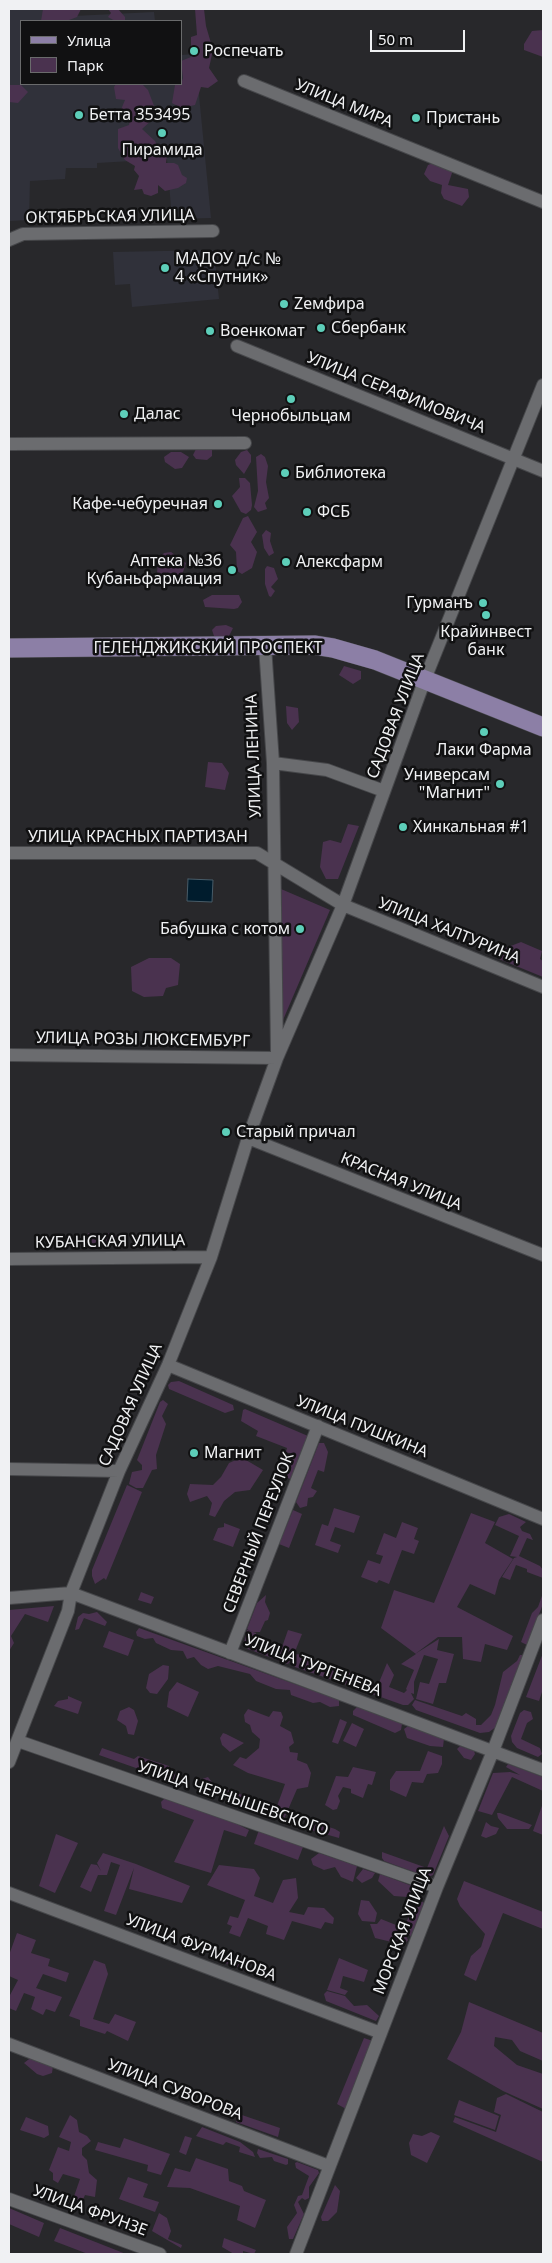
<!DOCTYPE html>
<html>
<head>
<meta charset="utf-8">
<style>
  body { margin:0 }
  #map { position:relative; width:552px; height:2263px; overflow:hidden; background:#28282b; font-family:"Noto Sans",sans-serif }
  canvas { display:block }
  .frame { position:absolute; inset:0; border:10px solid #f0f1f3; pointer-events:none }
  .legend { position:absolute; left:20px; top:20px; width:162px; height:65px; box-sizing:border-box; background:#111112; border:1px solid #6a6b6c; margin:0; padding:6px 9px; list-style:none; font-size:15px; color:#f0f1f3 }
  .legend li { display:flex; align-items:center; gap:10px; height:25px }
  .legend b { width:25px; border:1px solid #6a6b6c }
  .scale { position:absolute; left:370px; top:30px; width:95px; height:22px; box-sizing:border-box; border:2px solid #f0f1f3; border-top:0; padding-left:6px; font-size:15px; line-height:18px; white-space:nowrap; color:#f0f1f3; -webkit-text-stroke:4px #111112; paint-order:stroke }
</style>
</head>
<body>
<div id="map">
<canvas width="552" height="2263"></canvas>
<div class="frame"></div>
<ul class="legend">
<li><b style="height:6px;background:#8c7fa6"></b>Улица</li>
<li><b style="height:14px;background:#4a324f"></b>Парк</li>
</ul>
<div class="scale">50 m</div>
</div>
<script>
const context = document.querySelector('canvas').getContext('2d');
context.lineJoin = 'round';
function fillPath(path, color) { context.fillStyle = color; context.fill(path, 'evenodd'); }
const poly = rows => new Path2D(rows.map(r => 'M' + r).join(''));
function strokePath(path, color, width, dash) { context.strokeStyle = color; context.lineWidth = width; context.lineCap = dash ? 'butt' : 'round'; context.setLineDash(dash || []); context.stroke(path); }
function label(font, color, halo, rows, align = 'center') {
  context.font = font + ' "Noto Sans",sans-serif'; context.lineWidth = 5; context.setLineDash([]); context.textBaseline = 'middle'; context.strokeStyle = halo; context.fillStyle = color; for (const [text, x, y, turn = 0] of rows) {
    context.save(); context.translate(x, y); context.rotate((+turn || 0) * Math.PI / 180); context.textAlign = isNaN(turn) ? turn : align; if (halo) context.strokeText(text, 0, 0); context.fillText(text, 0, 0); context.restore();
  }
}
fillPath(poly([
  [9,9,54,9,54,17,154,12,155,21,21,21,21,84,181,84,181,55,195,54,211,218,172,219,167,159,97,163,97,168,66,168,65,179,30,181,29,220,9,221],
  [214,250,219,299,132,307,130,284,115,285,113,252]
]), '#30313a');
fillPath(poly([
  [43,9,81,9,77,17,69,20,41,21],
  [108,9,118,9,125,17,125,21,115,21,108,17,111,13],
  [195,9,204,9,206,26,213,50,209,68,218,81,208,88,201,87,195,105,181,108,172,103,175,85,181,84,183,78,181,61,191,57,191,37,197,35],
  [543,30,543,57,524,50,524,44,532,31],
  [116,84,142,84,148,90,156,111,155,117,142,129,155,141,159,149,167,155,166,163,174,163,178,165,182,175,187,178,186,183,178,188,165,191,158,185,158,193,151,196,144,194,142,189,134,190,139,176,134,170,135,166,125,160,118,148,118,129,129,125,130,120,128,115,120,112,125,100,116,99,114,87],
  [10,85,21,85,28,92,18,103,9,102],
  [440,160,453,170,448,185,468,189,469,197,462,206,444,199,441,193,442,185,430,181,424,174,428,165],
  [197,447,212,448,212,456,207,460,196,459,193,455],
  [247,450,251,455,251,462,244,474,236,465,235,460,241,452],
  [171,452,181,452,189,457,182,468,175,469,165,462,164,457],
  [261,454,265,457,268,466,266,482,269,498,265,503,267,509,258,512,254,507,258,491,256,457],
  [239,478,245,478,250,483,252,505,251,510,246,514,241,512,232,496,240,487],
  [248,516,257,532,251,542,257,552,252,568,242,574,237,571,236,552,230,545,243,518],
  [266,530,271,533,270,541,274,553,269,556,264,548,262,535],
  [171,552,186,563,182,575,176,579,163,578,157,574,158,559,164,553],
  [267,566,274,568,278,579,271,587,275,591,271,597,269,596,265,584,265,569],
  [212,595,239,595,242,602,238,608,234,609,205,607,203,600],
  [226,625,233,628,228,638,214,636,212,630,216,626],
  [344,666,361,671,361,679,353,684,339,675],
  [286,706,298,708,299,722,292,730,287,723],
  [208,762,222,763,229,773,225,790,205,787],
  [348,824,359,826,338,879,326,879,320,867,323,842,330,840,341,843],
  [281,889,330,910,283,1020],
  [521,942,542,951,540,959,543,961,543,977,499,959,503,949],
  [149,958,171,958,180,964,178,985,166,988,163,996,144,997,132,991,131,967],
  [88,1233,100,1237,108,1233,120,1237,104,1245,87,1243],
  [179,1381,233,1405,234,1410,225,1413,169,1389,168,1385,171,1382],
  [163,1400,168,1404,162,1416,166,1424,156,1455,157,1469,152,1470,143,1488,136,1488,129,1484,132,1472,142,1470,142,1465,137,1460,160,1402],
  [245,1409,308,1436,291,1479,284,1477,294,1455,286,1452,287,1448,256,1436,258,1431,241,1421,243,1410],
  [319,1443,324,1443,328,1452,324,1472,318,1470,311,1488,317,1491,313,1497,308,1498,307,1506,300,1508,296,1502],
  [238,1459,246,1460,263,1470,250,1490,235,1492,224,1501,215,1517,209,1515,212,1503,207,1496,190,1502,187,1494,190,1484,213,1485,221,1477,229,1463],
  [127,1485,142,1492,106,1580,104,1578,95,1584,92,1576,92,1570],
  [334,1508,360,1516,354,1533,335,1527,330,1541,341,1545,338,1553,315,1545,322,1524,328,1526],
  [293,1510,302,1514,289,1548,279,1544],
  [471,1513,495,1522,485,1543,513,1559,499,1580,495,1595,470,1584,457,1607,513,1636,507,1650,485,1644,481,1662,463,1659,462,1637,438,1637,415,1654,439,1639,437,1650,454,1654,446,1683,439,1683,433,1704,416,1699,420,1682,429,1684,438,1659,424,1655,414,1682,414,1694,411,1693,414,1699,408,1705,403,1705,361,1690,364,1681,378,1685,387,1663,394,1675,389,1687,404,1693,407,1690,406,1689,414,1670,401,1664,416,1654,381,1628,394,1590,434,1603],
  [509,1514,526,1522,520,1527,522,1531,530,1534,533,1540,527,1538,519,1556,540,1566,543,1570,543,1578,527,1572,527,1569,516,1565,510,1580,502,1577,514,1558,517,1557,510,1556,519,1536,495,1525,499,1517],
  [402,1522,418,1528,414,1539,419,1541,414,1554,402,1550,389,1584,379,1580,377,1583,361,1577,368,1560,380,1564,383,1556,376,1554,384,1533,396,1538],
  [224,1523,240,1529,233,1547,213,1540,218,1528,224,1527],
  [141,1592,154,1597,151,1604,138,1600],
  [543,1593,543,1604,527,1645,521,1642,532,1613,538,1607],
  [266,1595,265,1602,270,1613,268,1620,265,1621,260,1632,252,1632,247,1629,257,1603],
  [54,1606,48,1622,25,1614,11,1636,14,1643,9,1651,9,1610],
  [97,1612,107,1622,105,1626,84,1618,79,1629,75,1630,78,1617,83,1613,89,1614],
  [139,1628,339,1700,339,1706,330,1707,320,1702,313,1703,291,1695,290,1690,276,1689,256,1681,250,1674,218,1666,208,1669,201,1665,194,1657,187,1659,183,1651,171,1650,156,1643,153,1638,145,1639,137,1636,136,1632],
  [247,1630,256,1633,258,1642,281,1650,288,1630,302,1634,294,1654,306,1655,309,1659,316,1661,319,1660,328,1667,346,1673,349,1672,354,1678,350,1686,295,1667,291,1660,292,1658,288,1664,248,1649,244,1644],
  [109,1631,134,1640,128,1656,103,1647],
  [543,1653,543,1689,539,1701,526,1697],
  [520,1655,524,1655,496,1727,489,1732,480,1733,416,1710,412,1705,415,1700,462,1716,466,1713,476,1719,476,1725,481,1725,491,1715,495,1705,503,1672,517,1661],
  [163,1665,169,1666,168,1679,157,1694,150,1693,146,1688,149,1674],
  [177,1682,199,1692,188,1717,167,1707,169,1692],
  [68,1696,82,1702,78,1714,54,1706,58,1701,68,1699],
  [129,1707,134,1710,138,1721,134,1735,128,1734,126,1726,117,1720,120,1711],
  [357,1707,402,1724,401,1730,395,1733,353,1715,353,1711],
  [248,1709,269,1717,273,1711,281,1712,283,1717,280,1726,291,1732,294,1743,289,1747,290,1752,298,1753,297,1760,307,1764,311,1773,308,1787,297,1789,284,1819,265,1812,267,1806,277,1806,285,1784,248,1773,233,1765,240,1757,246,1759,259,1748,260,1739,252,1732,250,1725,245,1722,244,1715],
  [524,1710,531,1712,533,1719,527,1723,521,1739,540,1748,542,1754,538,1757,517,1748,512,1742,511,1736,520,1713],
  [340,1719,347,1722,338,1744,332,1742],
  [352,1723,364,1729,356,1747,343,1741],
  [408,1726,444,1739,443,1747,430,1746,407,1738,404,1729],
  [223,1733,226,1734,244,1743,230,1752,222,1745,220,1738],
  [460,1746,474,1751,475,1754,471,1760,464,1758,457,1749],
  [102,1748,134,1759,138,1756,169,1766,169,1771,189,1780,187,1786,99,1755],
  [428,1751,442,1756,442,1764,438,1773,427,1774,423,1783,412,1782,406,1797,390,1790,390,1780,396,1771,420,1771],
  [508,1764,543,1777,543,1791,512,1777,492,1815,478,1811,493,1773,510,1772,520,1775,506,1767],
  [353,1767,376,1772,372,1785,368,1784,363,1798,351,1793,351,1789,343,1787,338,1796,340,1801,337,1809,333,1810,325,1805,336,1776,348,1777],
  [208,1777,215,1786,249,1797,250,1801,248,1806,202,1790,202,1779],
  [165,1798,231,1821,249,1830,246,1837,224,1830,211,1873,174,1862,194,1820,162,1808,161,1802],
  [543,1803,543,1835,533,1831],
  [497,1813,500,1813,532,1825,529,1829,507,1829,498,1818],
  [486,1822,491,1826,499,1828,496,1834,486,1838,481,1836],
  [307,1823,315,1825,317,1823,335,1829,340,1832,339,1838,307,1829,304,1825],
  [444,1826,449,1836,433,1875,428,1877,384,1861,382,1858,382,1852,427,1868],
  [259,1830,303,1847,298,1860,254,1844],
  [56,1834,78,1843,55,1893,39,1886],
  [103,1853,136,1864,190,1886,182,1903,129,1889,134,1868,116,1915,104,1911,120,1865,111,1862,107,1875,98,1875,91,1892,80,1887,91,1864,97,1865,101,1871,97,1863],
  [319,1853,357,1866,353,1882,341,1877,335,1867,324,1870,313,1865,311,1859],
  [219,1865,254,1869,260,1878,254,1896,273,1903,283,1880,296,1878,298,1898,289,1912,304,1915,308,1907,324,1908,334,1918,333,1924,325,1922,321,1929,292,1921,284,1940,266,1934,268,1926,248,1918,240,1937,229,1933,232,1926,227,1924,230,1916,238,1918,245,1900,207,1885],
  [363,1869,375,1873,372,1878,362,1883,356,1878],
  [380,1874,415,1887,413,1895,407,1897,394,1896,378,1881],
  [464,1881,543,1912,543,1929,503,1913,476,1981,464,1975,471,1956,481,1947,485,1934,460,1906,457,1899],
  [361,1900,369,1901,377,1913,375,1922,362,1921,358,1914],
  [421,1901,424,1903,411,1937,404,1928,413,1906],
  [381,1919,401,1927,408,1940,404,1945,375,1938,370,1924,377,1924],
  [17,1933,36,1940,31,1953,50,1959,48,1966,69,1973,66,1982,43,1974,36,1988,62,1997,55,2012,46,2009,43,2015,31,2009,35,1997,24,1993,16,2011,9,2008,9,1997,18,1980,9,1976,9,1955],
  [215,1953,245,1959,247,1972,232,1964,222,1963,213,1959],
  [339,1958,368,1970,364,1982,343,1976,340,1988,348,1991,345,1995,327,1990],
  [94,1960,105,1964,108,1974,93,2019,109,2024,115,2014,136,2022,128,2041,107,2031,105,2034,80,2026,80,2020,69,2016],
  [327,1991,345,1996,354,2006,367,2005,379,2016,376,2021,326,2001,324,1994],
  [469,2002,543,2033,543,2061,520,2051,512,2040,495,2037,494,2046,517,2065,543,2074,543,2109,503,2091,447,2059,461,2032],
  [364,2038,373,2041,348,2110,337,2104],
  [33,2056,53,2066,52,2073,43,2076,37,2074,24,2063],
  [506,2094,543,2112,543,2162,453,2122,455,2117,496,2132,501,2115,494,2112,497,2098],
  [459,2100,499,2116,495,2130,454,2115],
  [239,2114,280,2128,278,2137,236,2122],
  [70,2115,77,2120,79,2132,87,2136,91,2141,82,2148,82,2155,87,2160,89,2173,97,2180,95,2197,85,2195,79,2209,71,2205,80,2179,63,2174,58,2183,53,2180,53,2173,49,2170,58,2147,69,2151,71,2142,59,2137],
  [26,2117,48,2126,49,2135,44,2138,20,2130],
  [202,2127,240,2142,253,2152,255,2157,239,2152,240,2147,226,2142,223,2145,196,2136],
  [431,2132,440,2136,427,2163,411,2155,409,2143,413,2134,422,2136],
  [185,2136,192,2138,186,2155,179,2152],
  [124,2138,170,2154,161,2175,147,2171,148,2165,95,2150,98,2142,120,2148],
  [258,2149,288,2159,288,2164,286,2165,274,2161,272,2157,260,2158,257,2153],
  [196,2158,228,2169,229,2181,242,2186,244,2191,266,2200,255,2228,237,2220,240,2206,190,2188,167,2187,175,2168,190,2172],
  [297,2162,318,2170,319,2173,309,2187,309,2198,305,2200,302,2198,298,2202,304,2214,293,2239,289,2239,287,2227,297,2213,294,2205,298,2196,302,2195,309,2176,296,2168,295,2163],
  [128,2177,148,2184,143,2197,159,2202,155,2212,119,2199],
  [335,2185,340,2191,337,2212,328,2221,322,2221,321,2217],
  [9,2208,44,2223,39,2237,9,2224],
  [159,2213,167,2218,171,2231,168,2239,182,2245,181,2248,152,2231],
  [60,2228,126,2254,88,2254,54,2241],
  [224,2238,256,2250,254,2254,243,2251,243,2254,234,2254,222,2247]
]), '#4a324f');
const water = poly([
  [188,879,213,880,212,902,187,901,188,879]
]);
fillPath(water, '#001c2d');
strokePath(water, '#485c68', 1);
const minor = poly([
  [244,81,543,202],
  [9,240,23,234,213,231],
  [237,346,543,471],
  [9,444,245,443],
  [265,646,273,763,277,1053],
  [273,763,327,770,384,791],
  [9,853,257,853,343,905,543,987],
  [9,1055,277,1058],
  [248,1138,543,1255],
  [9,1259,211,1257],
  [168,1365,543,1519],
  [9,1469,119,1471],
  [9,1598,71,1593,543,1770],
  [230,1653,318,1426],
  [18,1741,437,1887],
  [9,1762,68,1611,71,1593,119,1471,168,1365,211,1257,248,1138,277,1058,343,905,425,679,543,385],
  [9,1893,381,2033],
  [9,2044,329,2166],
  [9,2199,160,2254],
  [296,2254,437,1887,493,1751,543,1620]
]);
const primary = poly([
  [9,648,314,645,333,648,375,660,543,727]
]);
strokePath(minor, '#46474a', 14);
strokePath(primary, '#46474a', 20);
strokePath(minor, '#6b6c6f', 12);
strokePath(primary, '#8c7fa6', 19);
for (const [x, y, r, color] of [
  [194,51,5,"#5dceb9"],
  [79,115,5,"#5dceb9"],
  [416,118,5,"#5dceb9"],
  [162,133,5,"#5dceb9"],
  [165,268,5,"#5dceb9"],
  [284,304,5,"#5dceb9"],
  [321,328,5,"#5dceb9"],
  [210,331,5,"#5dceb9"],
  [291,399,5,"#5dceb9"],
  [124,414,5,"#5dceb9"],
  [285,473,5,"#5dceb9"],
  [218,504,5,"#5dceb9"],
  [307,512,5,"#5dceb9"],
  [286,562,5,"#5dceb9"],
  [232,570,5,"#5dceb9"],
  [483,603,5,"#5dceb9"],
  [486,615,5,"#5dceb9"],
  [484,732,5,"#5dceb9"],
  [500,784,5,"#5dceb9"],
  [403,827,5,"#5dceb9"],
  [300,929,5,"#5dceb9"],
  [226,1132,5,"#5dceb9"],
  [194,1453,5,"#5dceb9"]
]) { const dot = new Path2D(); dot.arc(x, y, r, 0, 2 * Math.PI); context.fillStyle = color; context.fill(dot); strokePath(dot, '#111112', 2); }
label('16px', '#f0f1f3', '#111112', [
  ["Роспечать",204,51],
  ["Бетта 353495",89,115],
  ["Пристань",426,118],
  ["Пирамида",162,150,"center"],
  ["МАДОУ д/с №",175,259],
  ["4 «Спутник»",175,277],
  ["Zемфира",294,304],
  ["Сбербанк",331,328],
  ["Военкомат",220,331],
  ["Далас",134,414],
  ["Чернобыльцам",291,416,"center"],
  ["Библиотека",295,473],
  ["Кафе-чебуречная",208,504,"right"],
  ["ФСБ",317,512],
  ["Аптека №36",222,561,"right"],
  ["Кубаньфармация",222,579,"right"],
  ["Алексфарм",296,562],
  ["Гурманъ",473,603,"right"],
  ["Крайинвест",486,632,"center"],
  ["банк",486,650,"center"],
  ["Лаки Фарма",484,750,"center"],
  ["Универсам",490,775,"right"],
  ["\"Магнит\"",490,793,"right"],
  ["Хинкальная #1",413,827],
  ["Бабушка с котом",290,929,"right"],
  ["Старый причал",236,1132],
  ["Магнит",204,1453]
], 'left');
label('16px', '#f0f1f3', '#111112', [
  ["УЛИЦА МИРА",344,104,22],
  ["ОКТЯБРЬСКАЯ УЛИЦА",110,217,-1],
  ["УЛИЦА СЕРАФИМОВИЧА",396,393,22],
  ["ГЕЛЕНДЖИКСКИЙ ПРОСПЕКТ",208,648],
  ["САДОВАЯ УЛИЦА",396,716,-69],
  ["УЛИЦА ЛЕНИНА",254,756,-92],
  ["УЛИЦА КРАСНЫХ ПАРТИЗАН",138,837],
  ["УЛИЦА ХАЛТУРИНА",449,931,22],
  ["УЛИЦА РОЗЫ ЛЮКСЕМБУРГ",143,1040,1],
  ["КРАСНАЯ УЛИЦА",401,1182,22],
  ["КУБАНСКАЯ УЛИЦА",110,1242,-1],
  ["САДОВАЯ УЛИЦА",131,1405,-66],
  ["УЛИЦА ПУШКИНА",362,1427,22],
  ["СЕВЕРНЫЙ ПЕРЕУЛОК",259,1533,-69],
  ["УЛИЦА ТУРГЕНЕВА",313,1666,21],
  ["УЛИЦА ЧЕРНЫШЕВСКОГО",233,1799,19],
  ["МОРСКАЯ УЛИЦА",403,1931,-69],
  ["УЛИЦА ФУРМАНОВА",201,1948,21],
  ["УЛИЦА СУВОРОВА",175,2090,21],
  ["УЛИЦА ФРУНЗЕ",90,2211,20]
]);
</script>
</body>
</html>
